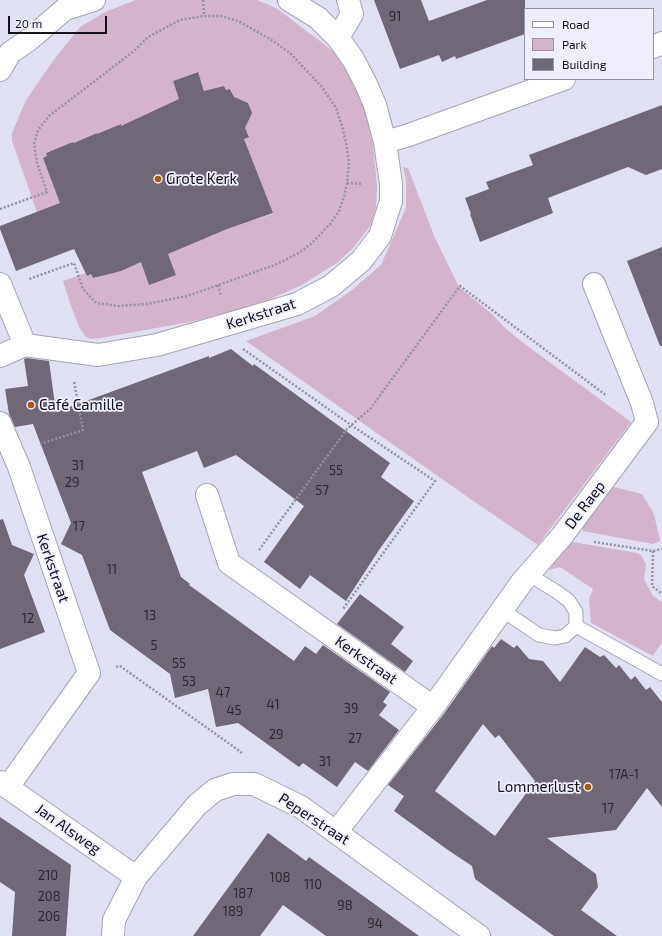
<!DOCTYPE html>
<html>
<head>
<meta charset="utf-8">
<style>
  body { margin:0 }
  #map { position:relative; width:662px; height:936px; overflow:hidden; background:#e0e0f3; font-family:"Exo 2",sans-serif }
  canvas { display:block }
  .legend { position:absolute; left:524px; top:8px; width:130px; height:72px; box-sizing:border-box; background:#eeeefd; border:1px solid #9696a2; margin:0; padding:5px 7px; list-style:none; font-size:12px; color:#131319 }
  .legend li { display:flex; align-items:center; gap:8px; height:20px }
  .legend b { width:20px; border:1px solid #9696a2 }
  .scale { position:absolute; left:8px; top:16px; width:99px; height:18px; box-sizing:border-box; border:2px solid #131319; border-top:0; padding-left:5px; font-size:12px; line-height:14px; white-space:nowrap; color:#131319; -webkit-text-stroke:3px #eeeefd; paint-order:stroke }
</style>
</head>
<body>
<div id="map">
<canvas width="662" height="936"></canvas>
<ul class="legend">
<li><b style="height:5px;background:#fff"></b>Road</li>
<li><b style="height:11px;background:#d3b4ca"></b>Park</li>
<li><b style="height:11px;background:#706877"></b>Building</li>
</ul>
<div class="scale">20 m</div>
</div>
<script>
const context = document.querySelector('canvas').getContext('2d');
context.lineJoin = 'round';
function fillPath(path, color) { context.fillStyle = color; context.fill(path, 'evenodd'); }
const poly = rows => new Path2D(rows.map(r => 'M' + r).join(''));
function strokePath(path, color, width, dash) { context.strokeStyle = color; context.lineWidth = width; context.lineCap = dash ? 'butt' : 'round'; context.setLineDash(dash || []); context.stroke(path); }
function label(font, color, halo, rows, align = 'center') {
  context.font = font + ' "Exo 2",sans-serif'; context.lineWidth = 3.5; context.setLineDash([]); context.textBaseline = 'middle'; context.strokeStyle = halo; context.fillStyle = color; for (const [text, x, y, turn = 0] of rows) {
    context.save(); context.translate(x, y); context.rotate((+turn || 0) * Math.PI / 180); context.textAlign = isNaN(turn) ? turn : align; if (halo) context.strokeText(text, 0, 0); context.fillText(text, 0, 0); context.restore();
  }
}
fillPath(poly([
  [136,0,257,0,276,8,341,57,354,80,367,116,373,145,377,186,376,208,371,225,353,248,337,263,300,286,268,300,234,311,190,322,100,338,91,339,86,337,79,327,70,303,63,281,85,273,87,276,91,274,93,278,97,278,95,273,143,261,143,267,149,284,176,275,170,258,167,258,165,253,209,231,211,236,214,235,213,230,248,213,251,221,273,214,244,139,249,136,247,132,242,133,227,94,232,92,231,89,226,90,224,86,220,87,222,91,207,97,197,72,173,81,182,107,123,129,120,124,118,125,119,130,99,138,97,133,75,146,73,142,70,143,72,148,51,155,50,151,46,152,47,156,43,159,44,161,49,160,65,203,37,212,12,141,12,133,26,100,53,61,80,27,105,12],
  [403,167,408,168,435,238,459,287,492,314,504,327,522,342,631,422,538,545,469,498,246,341,315,316,352,290,381,265,406,208,406,180],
  [610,486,642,494,654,514,660,541,653,544,583,531,582,523],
  [573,542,637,553,641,555,646,564,644,579,653,596,662,602,662,642,653,656,591,623,589,599,593,589,560,567,549,570,564,547]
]), '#d3b4ca');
fillPath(poly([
  [374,0,421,0,429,21,487,0,525,0,525,34,456,59,455,56,442,62,439,55,400,69],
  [198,72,204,91,224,86,226,90,230,89,234,97,248,103,252,113,245,128,249,137,244,139,273,213,227,229,168,254,176,275,149,285,141,262,121,271,93,278,91,274,87,276,74,249,16,271,0,229,0,226,60,203,43,158,47,156,46,153,73,142,74,143,97,133,97,134,121,124,121,126,179,99,173,81],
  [662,105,662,169,646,175,628,167,548,198,553,213,480,242,470,214,471,214,465,198,489,189,486,182,533,165,529,155],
  [662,247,662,346,660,346,627,261],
  [231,349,253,366,254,364,390,463,381,477,414,501,379,550,346,601,310,575,300,589,264,562,304,506,236,455,204,468,197,451,142,472,181,577,190,584,189,585,294,661,305,646,316,654,323,645,390,692,383,702,387,705,379,715,399,730,368,771,355,762,337,787,303,763,299,767,238,723,216,727,208,689,175,698,170,674,110,630,82,555,61,544,71,523,33,424,15,427,11,418,9,414,5,389,28,386,24,359,27,358,49,361,56,412,209,356,209,358],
  [3,519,12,545,34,554,24,575,45,632,0,649,0,520],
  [360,594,404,627,391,644,413,661,405,672,337,624],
  [501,639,514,648,517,645,529,659,543,661,560,682,585,647,600,657,604,655,616,668,619,665,631,680,635,676,646,690,650,687,662,702,662,807,647,788,616,830,547,838,596,874,598,887,581,910,617,936,554,936,475,879,472,866,448,850,394,811,404,796,388,785,443,715,492,646,494,648],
  [483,724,495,738,499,735,535,781,495,836,435,791],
  [0,817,71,865,66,936,12,936,15,892,0,882],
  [268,833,306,861,309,857,419,936,326,936,283,905,260,936,193,936]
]), '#706877');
const lane = poly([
  [528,574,557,592,569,601,576,612,576,626,662,674],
  [502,610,539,635,555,638,565,636,576,626]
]);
const street = poly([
  [338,38,352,14,348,0],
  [653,47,662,43],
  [0,70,10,53,30,39,65,9,94,0],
  [385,142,406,136,564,79],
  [0,284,25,345],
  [0,356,25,345,98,355,157,345,297,304,331,286,361,261,380,236,391,201,391,184,385,142,375,105,366,84,353,59,338,38,318,18,289,0],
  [0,423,19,467,89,673,8,787],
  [207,495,229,563,433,707,336,832],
  [433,707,522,582,562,536,647,422,642,403,594,284]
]);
const secondary = poly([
  [0,782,136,877],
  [113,936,114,920,136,877,197,805,215,790,233,784,254,784,301,807,479,936]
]);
strokePath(lane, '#a4a4b5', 15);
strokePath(street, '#a4a4b5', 24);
strokePath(secondary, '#a4a4b5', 24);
strokePath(poly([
  [203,0,204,15],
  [347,183,363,184],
  [0,209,47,192,37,163,34,144,38,130,49,116,134,51,148,37,180,20,204,16,221,16,238,21,270,39,290,53,322,87,336,108,342,126,346,143,349,162,347,183,344,197,339,211,330,224,311,244,297,254,275,265,187,296,147,304,118,306,96,303,83,289,74,263,29,279],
  [218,285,221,296],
  [243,349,351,425,435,481,343,609],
  [40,444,83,430,74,381],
  [594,542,653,551,662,549],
  [259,550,347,429,370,409,460,286,607,396],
  [653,551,652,586,662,594],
  [116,667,120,666,241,752,241,755]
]), '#9292a0', 2.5, [2, 2]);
strokePath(lane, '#fff', 13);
strokePath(street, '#fff', 22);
strokePath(secondary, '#fff', 22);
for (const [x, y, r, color] of [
  [158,179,4,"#b25404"],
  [31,405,4,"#b25404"],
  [588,787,4,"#b25404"]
]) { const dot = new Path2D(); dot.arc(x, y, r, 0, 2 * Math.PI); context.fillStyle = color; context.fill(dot); strokePath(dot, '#eeeefd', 1.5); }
label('13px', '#2a2830', null, [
  ["91",395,17],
  ["31",78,466],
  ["55",336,471],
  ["29",72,483],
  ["57",322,491],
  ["17",79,527],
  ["11",112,570],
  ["13",150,616],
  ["12",28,619],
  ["5",154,646],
  ["55",179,664],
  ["53",189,682],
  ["47",223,693],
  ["41",273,705],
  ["39",351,709],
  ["45",234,711],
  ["29",276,735],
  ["27",355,739],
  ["31",325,762],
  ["17A-1",624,775],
  ["17",608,809],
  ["210",48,876],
  ["108",280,878],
  ["110",313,885],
  ["187",243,894],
  ["208",49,897],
  ["98",345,906],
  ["189",233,912],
  ["206",49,917],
  ["94",375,924]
]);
label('15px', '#131319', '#eeeefd', [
  ["Grote Kerk",166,179],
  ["Café Camille",39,405],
  ["Lommerlust",580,787,"right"]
], 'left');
label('15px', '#131319', '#eeeefd', [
  ["Kerkstraat",261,314,-18],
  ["De Raep",585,505,-53],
  ["Kerkstraat",53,568,71],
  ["Kerkstraat",366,660,35],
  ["Peperstraat",314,819,33],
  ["Jan Alsweg",68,829,35]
]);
</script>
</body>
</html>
